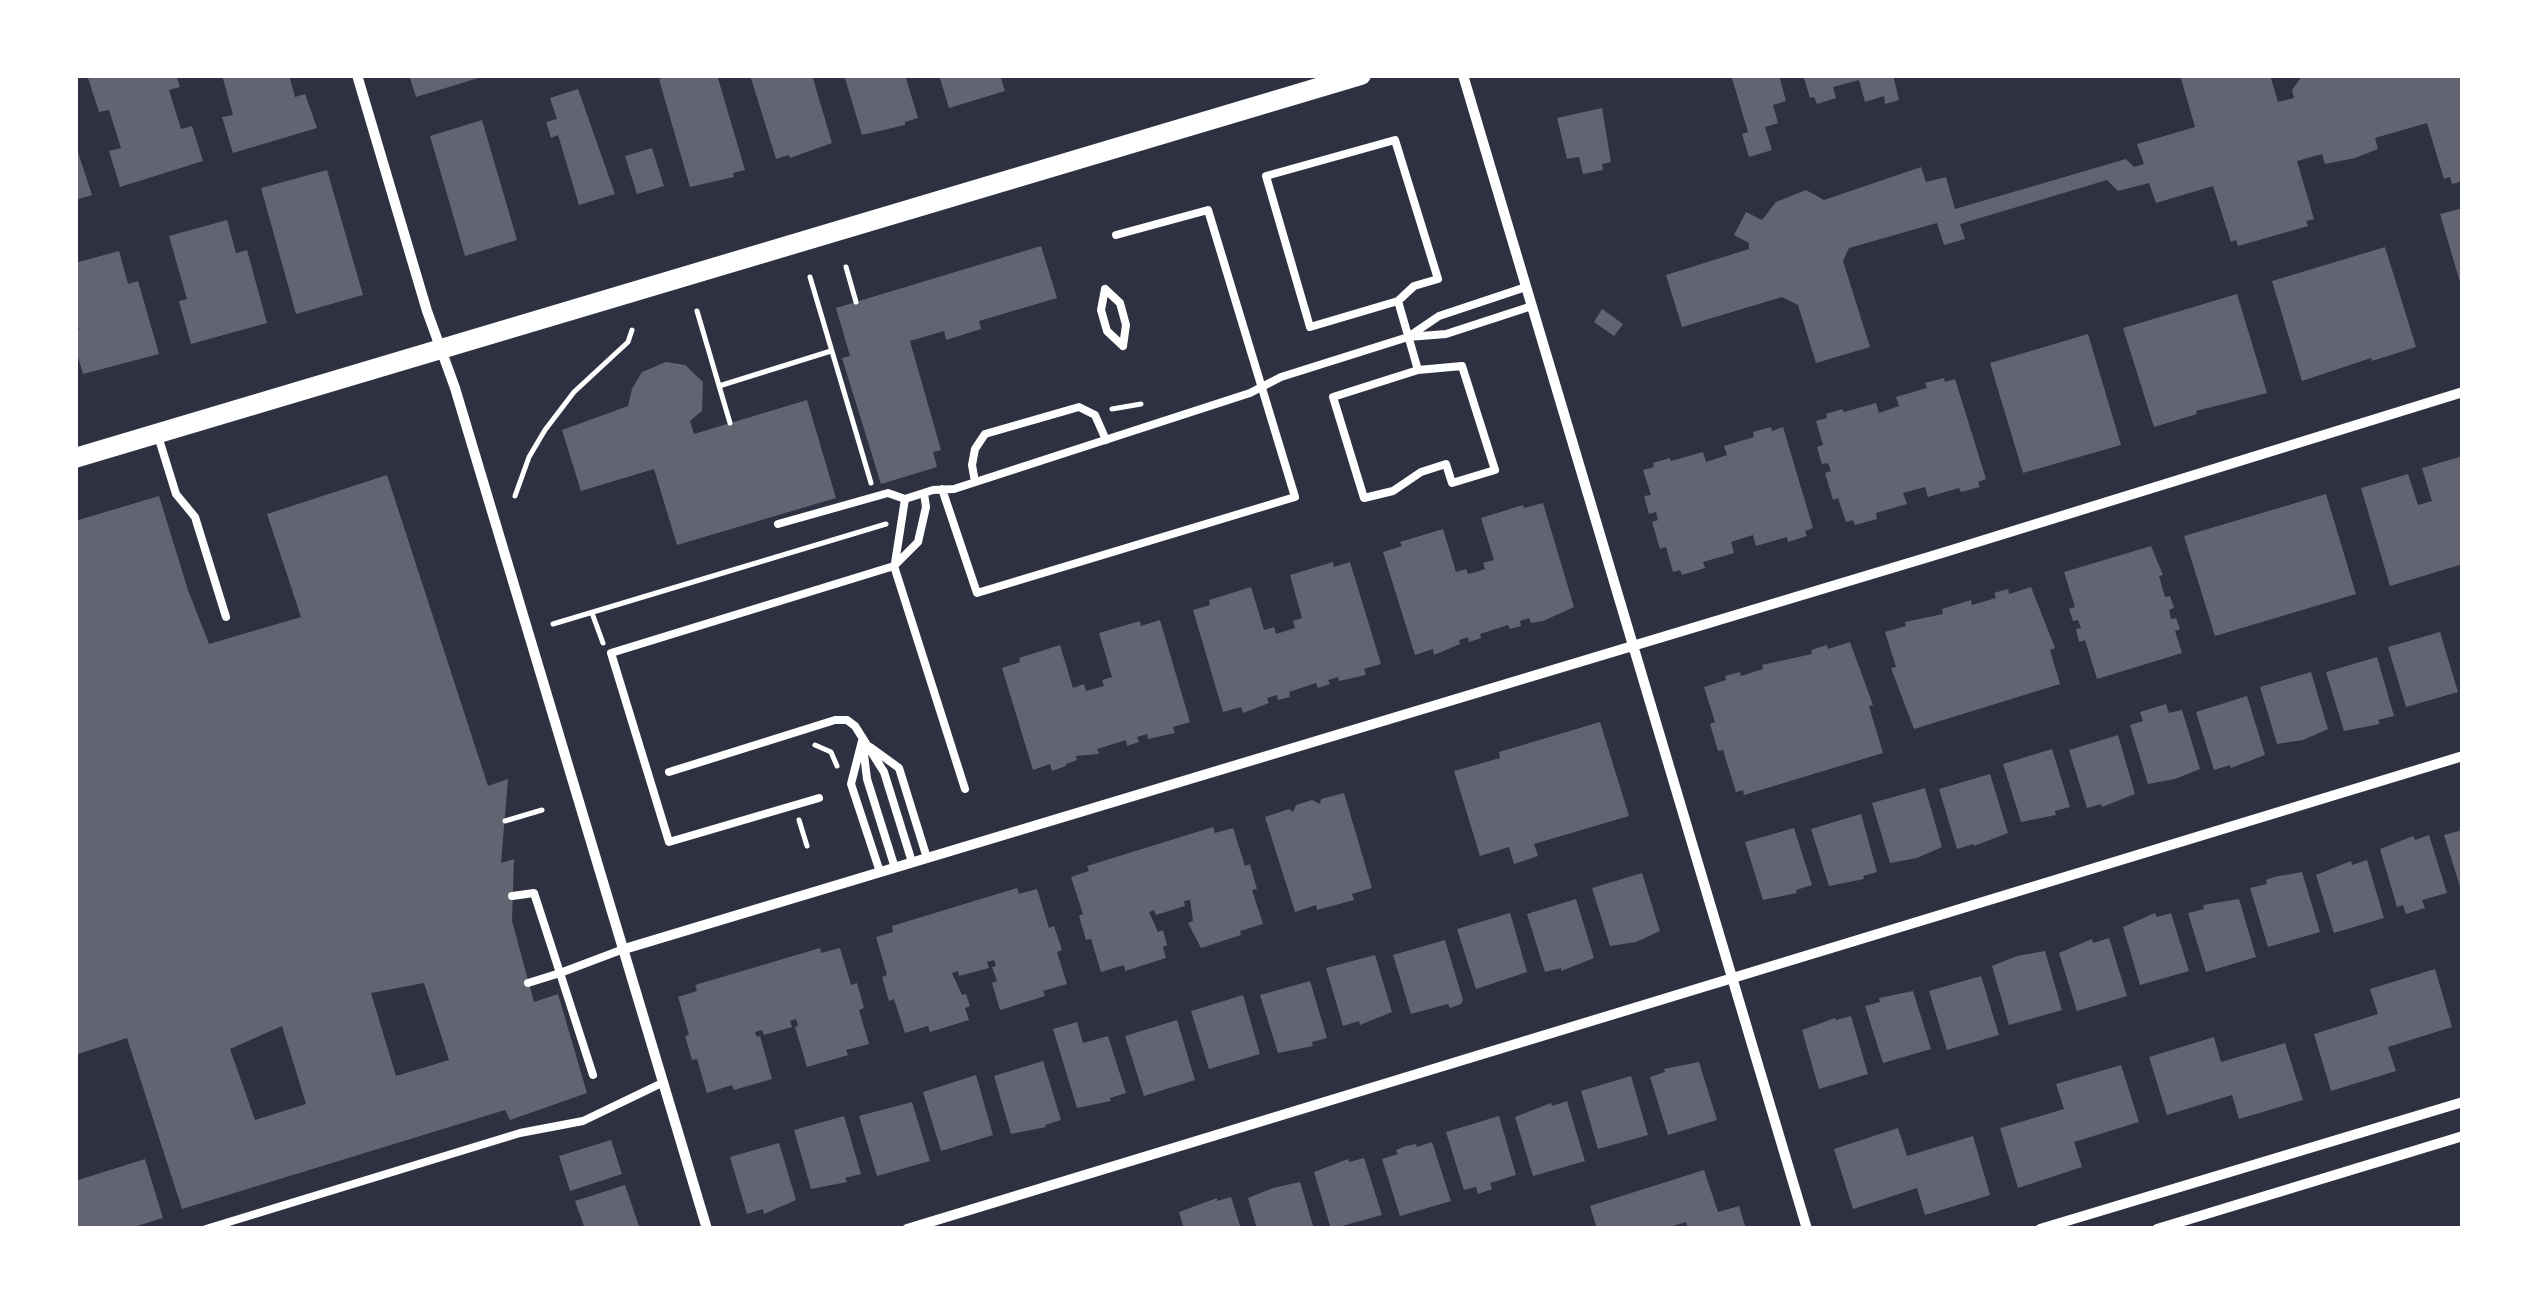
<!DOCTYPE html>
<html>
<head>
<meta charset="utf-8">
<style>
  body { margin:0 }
  #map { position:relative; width:2538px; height:1304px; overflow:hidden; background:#2d3142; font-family:"Roboto Condensed",sans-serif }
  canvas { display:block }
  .frame { position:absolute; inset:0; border:78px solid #fff; pointer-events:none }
</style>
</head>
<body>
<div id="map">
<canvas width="2538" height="1304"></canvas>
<div class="frame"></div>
</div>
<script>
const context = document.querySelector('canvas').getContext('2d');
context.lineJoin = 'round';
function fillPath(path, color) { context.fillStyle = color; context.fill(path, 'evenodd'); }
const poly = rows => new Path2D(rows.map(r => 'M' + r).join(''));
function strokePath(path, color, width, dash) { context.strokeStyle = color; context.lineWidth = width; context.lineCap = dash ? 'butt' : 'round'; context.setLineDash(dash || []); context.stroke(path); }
fillPath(poly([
  [99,75,176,75,180,87,169,90,181,129,192,126,203,161,120,187,109,151,121,148,109,110,99,112,88,78],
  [222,75,289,75,295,97,305,94,317,128,233,153,222,117,233,115],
  [409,75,485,75,485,76,416,97],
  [674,75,717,75,745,170,733,173,734,177,690,187,659,79],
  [750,75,812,75,832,143,790,158,789,155,776,159],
  [844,75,905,75,918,118,905,122,905,125,862,135],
  [939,75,1000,75,1005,91,949,108],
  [1731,75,1779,75,1786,101,1773,105,1778,123,1765,127,1772,150,1749,157,1742,134,1748,132],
  [1803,75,1893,75,1899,100,1885,104,1884,96,1865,102,1859,80,1833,87,1836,98,1817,104,1814,97,1810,98],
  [2180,75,2270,75,2278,102,2294,98,2292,90,2303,75,2366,75,2366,78,2376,75,2463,75,2463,181,2452,184,2450,177,2444,179,2427,123,2375,138,2378,149,2355,158,2325,164,2322,154,2297,161,2314,219,2306,221,2308,226,2238,246,2236,240,2231,242,2213,186,2156,203,2149,183,2118,191,2107,180,1960,224,1965,239,1944,245,1937,223,1849,248,1843,261,1870,347,1816,363,1798,305,1782,297,1682,327,1666,275,1749,249,1749,243,1734,235,1746,212,1762,220,1776,202,1806,190,1824,200,1921,167,1926,182,1946,177,1955,209,2126,159,2134,167,2144,164,2137,144,2195,127],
  [578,89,615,194,579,205,558,135,551,138,546,122,557,119,550,98],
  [1602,108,1611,162,1602,164,1603,170,1583,174,1579,157,1567,159,1557,118],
  [482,120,517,240,465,256,430,136],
  [75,143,92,195,75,200],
  [652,148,664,186,637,194,625,156],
  [327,170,363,295,296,314,261,188],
  [2463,208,2463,289,2462,289,2440,214],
  [227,220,236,253,247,250,267,323,191,344,179,301,187,299,169,236],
  [1041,246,1057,298,979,321,981,329,946,340,944,331,910,341,941,450,933,452,937,467,881,484,842,358,850,356,836,308],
  [2385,247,2416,347,2372,361,2371,358,2302,381,2272,281],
  [119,251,128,284,138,281,159,354,83,374,75,347,75,331,79,330,75,317,75,263],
  [2237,294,2267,393,2196,411,2197,414,2154,427,2123,328],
  [1602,309,1623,324,1614,336,1594,322],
  [2088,334,2121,445,2023,473,1990,363],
  [666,362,685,365,703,382,702,411,690,421,694,434,807,400,836,498,677,545,654,469,581,491,562,430,628,406,632,389,642,372],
  [1944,378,1945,382,1955,379,1986,479,1978,482,1980,487,1961,492,1959,488,1928,497,1925,487,1903,493,1907,504,1876,513,1877,519,1855,525,1853,520,1846,522,1838,498,1833,500,1825,473,1831,471,1828,463,1822,464,1817,447,1823,445,1816,421,1827,418,1826,414,1842,409,1844,412,1876,403,1879,413,1899,406,1896,397,1927,388,1925,383],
  [1771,427,1772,431,1783,427,1813,528,1805,531,1807,536,1788,542,1787,537,1756,546,1753,535,1731,542,1734,553,1703,562,1705,568,1682,575,1680,570,1673,572,1666,547,1660,549,1652,522,1658,520,1656,512,1649,514,1644,496,1651,495,1643,470,1654,467,1653,463,1670,458,1671,461,1703,452,1706,462,1727,455,1724,446,1754,437,1753,432],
  [2463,456,2463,564,2390,586,2361,488,2408,474,2418,505,2432,501,2422,468],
  [387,475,488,786,508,779,501,863,514,859,512,921,534,1002,558,994,587,1093,510,1120,505,1110,182,1209,127,1038,75,1055,75,521,159,496,188,590,209,644,301,617,267,514],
  [424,983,449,1060,396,1076,371,993],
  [282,1026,306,1104,255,1120,230,1049],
  [2326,494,2356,594,2215,636,2184,536],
  [1543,503,1574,607,1543,621,1531,623,1529,618,1520,621,1521,626,1510,629,1508,625,1480,634,1481,638,1469,642,1468,637,1459,640,1460,644,1434,655,1433,649,1415,655,1383,552,1402,546,1400,542,1443,529,1456,572,1466,569,1468,574,1476,572,1485,569,1483,563,1494,560,1481,518,1523,505,1524,508],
  [2151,546,2163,575,2159,576,2165,597,2170,596,2174,608,2169,610,2171,619,2176,618,2180,629,2175,631,2182,653,2097,679,2085,640,2079,642,2076,629,2081,628,2078,620,2073,621,2069,609,2075,607,2064,572],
  [1333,562,1334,567,1350,562,1381,664,1364,669,1366,675,1339,681,1338,677,1328,680,1330,684,1318,688,1316,683,1289,692,1290,697,1278,700,1277,695,1267,698,1269,703,1243,713,1241,707,1223,712,1193,610,1210,605,1209,600,1251,587,1264,630,1274,627,1276,634,1295,628,1293,621,1302,618,1290,575],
  [2031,587,2055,648,2050,650,2060,684,1914,729,1891,668,1896,667,1885,632,1906,626,1905,622,1943,614,1942,609,1971,600,1972,605,1996,598,1994,593,2008,589,2009,594],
  [1160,620,1190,722,1173,727,1175,733,1148,739,1147,734,1137,737,1139,742,1127,746,1126,740,1097,749,1099,754,1076,756,1077,760,1066,764,1066,766,1052,771,1050,764,1033,770,1002,668,1020,662,1019,658,1060,645,1073,688,1084,684,1086,691,1104,686,1102,680,1112,677,1099,633,1140,621,1141,626],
  [2440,632,2458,692,2406,707,2388,647],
  [1850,642,1873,705,1869,706,1883,753,1744,795,1743,790,1736,792,1723,750,1718,751,1710,724,1715,722,1704,687,1726,680,1725,676,1740,672,1741,676,1763,669,1762,665,1812,654,1811,650,1827,645,1828,649],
  [2377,657,2394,716,2378,720,2380,724,2344,731,2326,672],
  [2311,672,2328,729,2303,740,2277,744,2260,687],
  [2247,696,2265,755,2231,768,2230,765,2214,770,2196,712],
  [2166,704,2169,713,2182,710,2200,769,2175,779,2148,784,2130,725,2143,721,2140,712],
  [1600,722,1629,816,1534,844,1538,856,1514,864,1509,847,1480,856,1454,771,1500,758,1499,752],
  [2118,735,2135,794,2102,807,2101,804,2087,808,2069,750],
  [2052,749,2070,807,2055,811,2056,815,2021,822,2003,764],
  [1990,774,2008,833,1974,846,1973,844,1957,849,1939,789],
  [1925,788,1942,847,1917,858,1890,863,1872,803],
  [1344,793,1372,888,1352,894,1354,900,1317,910,1316,905,1295,912,1265,817,1289,809,1293,812,1296,805,1312,800,1320,804,1321,799],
  [1861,814,1877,872,1863,876,1864,879,1829,886,1811,829],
  [1213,827,1215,833,1233,828,1245,866,1250,864,1257,889,1252,890,1263,924,1240,931,1241,935,1201,948,1188,923,1193,921,1190,900,1184,901,1185,906,1156,915,1154,910,1149,912,1158,932,1163,930,1167,945,1163,947,1166,958,1125,971,1124,965,1101,972,1091,939,1086,940,1079,916,1083,914,1071,877,1089,871,1087,866],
  [1794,828,1812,885,1796,890,1797,893,1763,900,1745,842],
  [2463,830,2463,893,2462,893,2444,835],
  [2429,835,2447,893,2422,900,2425,908,2406,914,2403,905,2397,907,2380,849,2413,836,2415,840],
  [2367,860,2384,918,2334,933,2316,875,2351,861,2352,865],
  [2302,872,2320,932,2268,947,2250,888,2267,884,2266,880,2274,877],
  [1642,873,1660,931,1636,942,1610,946,1592,888],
  [1017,888,1019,894,1037,889,1049,928,1054,926,1062,950,1057,952,1067,984,1043,991,1045,996,1000,1010,992,983,997,981,992,967,996,966,994,960,987,962,989,968,959,976,958,971,952,973,962,995,966,994,970,1006,965,1008,969,1020,930,1032,928,1026,905,1033,894,999,889,1001,882,977,887,975,876,937,893,932,892,926],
  [1576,899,1594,958,1561,971,1561,968,1545,972,1527,914],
  [2239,899,2256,957,2206,972,2188,913,2204,909,2203,905],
  [1510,913,1527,972,1476,989,1457,929],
  [2155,913,2157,917,2171,913,2189,971,2140,985,2123,927],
  [2109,938,2127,996,2077,1011,2059,953,2092,939,2093,943],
  [1445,940,1463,1000,1461,1004,1450,1008,1448,1004,1411,1014,1393,955],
  [820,948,821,953,840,948,851,985,857,983,864,1008,859,1010,869,1044,846,1050,848,1055,807,1067,795,1027,798,1026,796,1019,790,1021,792,1027,764,1035,762,1030,755,1032,757,1037,760,1036,772,1079,734,1090,732,1085,707,1093,697,1059,692,1060,685,1036,689,1035,678,997,697,991,695,985],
  [2045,951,2062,1010,2009,1025,1992,966,2017,956],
  [1375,955,1392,1012,1360,1025,1359,1021,1343,1026,1326,968],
  [2435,969,2452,1027,2388,1047,2396,1071,2331,1091,2314,1034,2378,1014,2370,989],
  [1981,976,1999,1035,1947,1050,1929,991],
  [1310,981,1327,1038,1312,1042,1313,1046,1278,1053,1260,995],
  [1913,991,1931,1049,1883,1063,1865,1006,1880,1002,1879,998],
  [1243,995,1260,1054,1209,1069,1191,1011],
  [1851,1016,1868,1074,1819,1089,1802,1030,1835,1018,1836,1020],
  [1177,1020,1195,1080,1144,1096,1125,1036],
  [1077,1022,1083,1043,1108,1036,1126,1093,1110,1098,1111,1101,1077,1108,1053,1029],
  [2214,1037,2221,1062,2285,1043,2303,1100,2239,1119,2232,1095,2167,1115,2149,1057],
  [1043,1061,1061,1120,1045,1125,1046,1127,1011,1134,994,1076],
  [1699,1062,1717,1120,1668,1135,1650,1077,1665,1072,1664,1069],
  [2121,1065,2139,1122,2074,1142,2082,1167,2018,1188,2000,1128,2064,1109,2056,1084],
  [976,1075,993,1135,941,1151,923,1092],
  [1631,1076,1648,1135,1598,1149,1581,1091],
  [1567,1101,1585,1161,1533,1176,1515,1117,1551,1103,1552,1106],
  [912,1102,930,1161,877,1176,859,1116],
  [844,1116,861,1174,845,1178,847,1182,811,1189,794,1130],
  [1499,1116,1516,1175,1490,1183,1492,1189,1478,1194,1476,1187,1464,1190,1446,1132],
  [1898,1128,1907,1156,1973,1136,1990,1195,1925,1215,1917,1188,1853,1209,1834,1149],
  [611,1140,622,1174,570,1191,559,1156],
  [1432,1142,1451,1201,1400,1216,1382,1159,1398,1154,1396,1150,1406,1146,1416,1144,1417,1147],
  [779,1143,796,1200,764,1214,763,1209,747,1214,730,1157],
  [1364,1158,1382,1215,1331,1229,1314,1172,1348,1159,1349,1162],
  [145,1159,163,1218,127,1229,75,1229,75,1181],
  [1704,1170,1718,1212,1739,1206,1746,1229,1688,1229,1686,1222,1664,1229,1597,1229,1590,1206],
  [1300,1182,1314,1229,1257,1229,1248,1198,1273,1188],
  [625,1185,640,1229,585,1229,575,1201],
  [1231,1197,1241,1229,1184,1229,1179,1212,1217,1198,1217,1201]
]), '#626471');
strokePath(poly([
  [846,267,856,302],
  [810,277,871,483],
  [697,311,730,423],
  [719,386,831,351],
  [1112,409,1141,404],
  [515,496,529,457,545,430,574,392,628,342,632,330],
  [592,613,603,643],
  [553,624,886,524],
  [815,745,831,752,837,766],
  [799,820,807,846],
  [505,821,542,810]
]), '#fff', 5);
strokePath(poly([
  [1395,140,1438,279,1414,286,1398,301,1310,327,1266,176,1395,140],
  [1526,287,1439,316,1408,337,1446,334,1532,306],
  [1105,289,1101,310,1107,331,1123,346],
  [1105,289,1120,303,1126,325,1123,346],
  [1398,301,1418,370],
  [1462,366,1495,470,1452,483,1446,464,1421,472,1393,491,1364,498,1333,397,1418,370,1462,366],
  [158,436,176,494,195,517,226,617],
  [975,482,972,465,975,449,985,434,1079,407,1095,415,1106,440],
  [942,489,977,593,1295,497,1208,210,1116,235],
  [778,524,888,493,905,499,933,490,954,489,1250,393,1281,377,1408,337],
  [895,563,905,499],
  [894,566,918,542,926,507,924,493],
  [862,741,851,784,880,872],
  [863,746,867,779,895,868],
  [870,747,899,768,927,858],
  [669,772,835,720,847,720,855,726,884,772,912,862],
  [819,798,669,842,611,653,894,566,965,789],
  [512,896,534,893,560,973,528,983],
  [593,1075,560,973,621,950],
  [206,1229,520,1133,583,1121,662,1083]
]), '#fff', 8);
strokePath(poly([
  [357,75,427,311,455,388,707,1229],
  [1463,75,1807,1229],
  [621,950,1942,553,2463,392],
  [907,1229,2463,756],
  [2040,1229,2463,1102],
  [2157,1229,2463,1136]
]), '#fff', 10);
strokePath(poly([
  [75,458,1361,75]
]), '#fff', 20);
</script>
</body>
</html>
